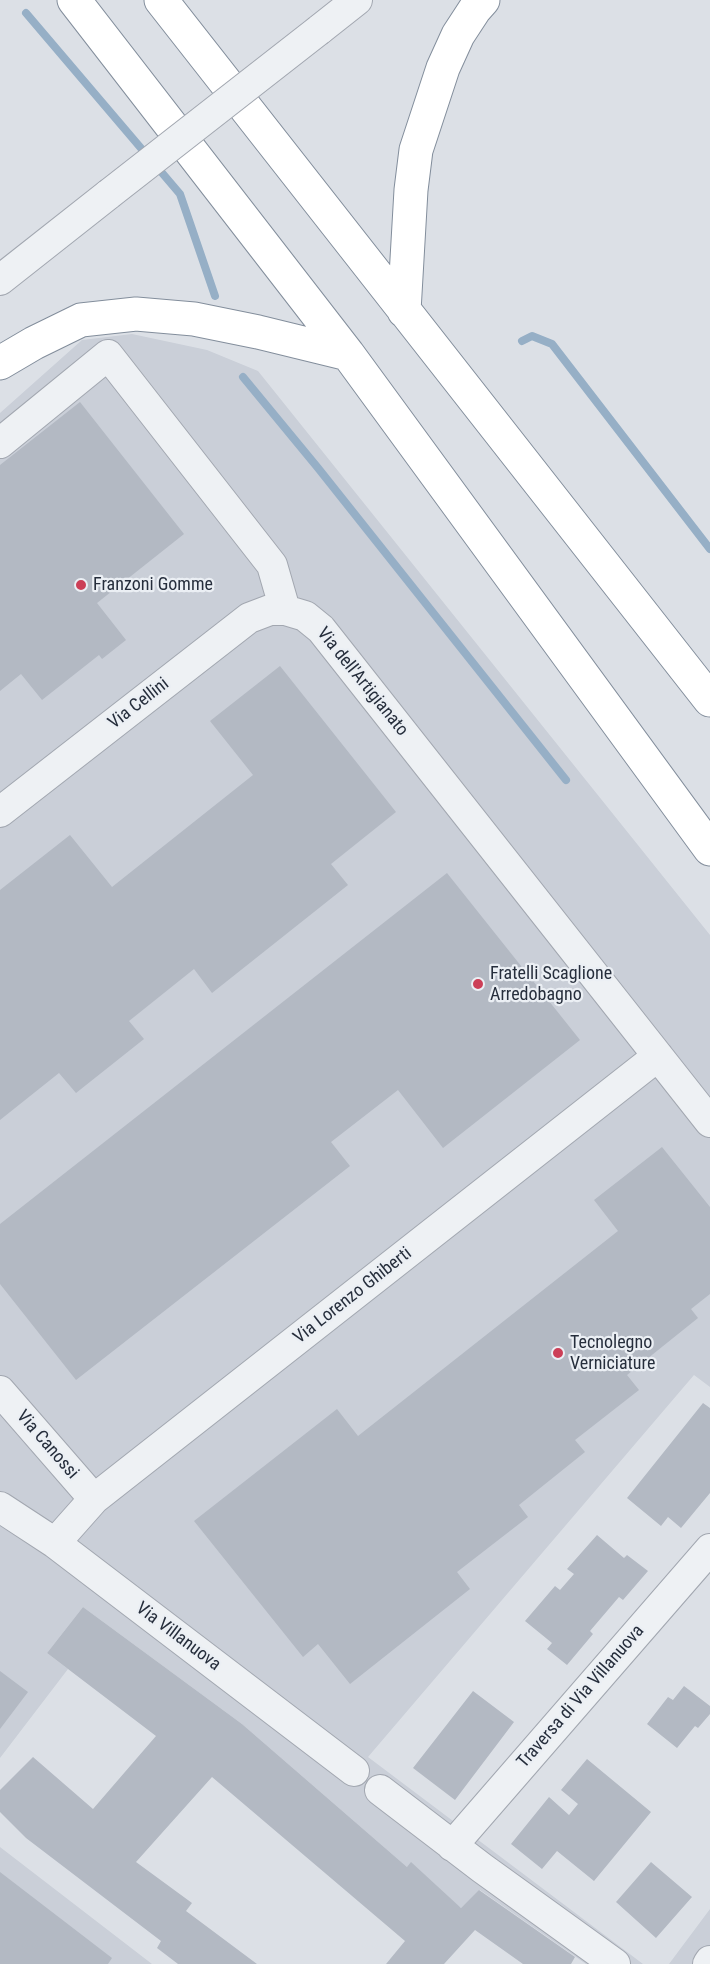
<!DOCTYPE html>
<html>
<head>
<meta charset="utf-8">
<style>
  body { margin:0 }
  canvas { display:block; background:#dce0e6 }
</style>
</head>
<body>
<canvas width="710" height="1964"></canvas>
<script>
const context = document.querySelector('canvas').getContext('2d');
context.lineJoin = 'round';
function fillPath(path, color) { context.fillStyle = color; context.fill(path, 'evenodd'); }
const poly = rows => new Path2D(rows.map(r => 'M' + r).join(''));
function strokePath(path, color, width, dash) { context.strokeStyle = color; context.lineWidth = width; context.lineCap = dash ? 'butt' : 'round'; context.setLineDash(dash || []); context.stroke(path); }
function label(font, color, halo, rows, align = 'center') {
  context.font = font + ' "Roboto Condensed",sans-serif'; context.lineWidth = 4.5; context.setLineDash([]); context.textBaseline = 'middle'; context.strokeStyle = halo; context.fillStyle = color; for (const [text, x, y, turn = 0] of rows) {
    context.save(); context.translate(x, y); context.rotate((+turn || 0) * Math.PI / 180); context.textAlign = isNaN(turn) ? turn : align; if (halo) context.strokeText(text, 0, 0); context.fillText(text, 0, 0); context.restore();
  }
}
fillPath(poly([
  [132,334,207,350,258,371,710,935,710,1387,694,1375,368,1757,643,1964,586,1964,480,1890,461,1908,407,1867,242,1724,83,1607,47,1653,68,1669,0,1758,0,413,82,340],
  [0,1847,152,1964,0,1964],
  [710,1909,710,1964,669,1964]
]), '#cacfd8');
strokePath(poly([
  [26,13,180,194,215,296],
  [522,341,532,336,552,344,710,549],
  [243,377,318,468,566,780]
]), '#96afc6', 8);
fillPath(poly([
  [80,402,184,534,97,603,126,640,102,659,99,655,42,700,21,674,0,691,0,465],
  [280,666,396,812,331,864,348,885,212,993,194,969,129,1021,144,1039,76,1093,59,1073,0,1120,0,890,70,835,112,887,253,775,210,721],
  [447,873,580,1040,443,1148,398,1090,331,1142,350,1166,76,1380,0,1284,0,1224],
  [662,1147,710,1207,710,1294,691,1309,698,1318,627,1375,639,1390,575,1440,585,1452,519,1505,528,1517,457,1572,470,1589,350,1684,318,1644,303,1657,194,1521,337,1409,358,1436,618,1231,594,1200],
  [703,1403,710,1408,710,1493,681,1528,668,1517,661,1526,627,1498],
  [597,1535,624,1558,627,1555,648,1571,623,1600,619,1597,590,1631,593,1634,567,1665,547,1649,552,1643,525,1621,555,1586,560,1590,574,1574,567,1569],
  [83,1607,242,1724,407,1867,411,1862,461,1908,479,1890,575,1957,571,1964,523,1964,475,1930,444,1964,386,1964,405,1941,212,1777,136,1862,192,1903,186,1911,257,1964,178,1964,157,1948,161,1941,26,1838,0,1812,0,1790,33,1757,93,1809,156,1736,47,1653],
  [0,1671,28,1692,0,1729],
  [684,1686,710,1706,710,1714,698,1728,695,1726,677,1748,647,1724,668,1697,673,1700],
  [473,1691,514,1722,455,1800,413,1768],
  [587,1759,651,1812,594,1881,557,1851,542,1869,511,1844,549,1797,569,1815,578,1804,561,1790],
  [651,1862,692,1897,656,1938,616,1902],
  [0,1872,112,1958,108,1964,0,1964]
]), '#b3b9c3');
const minor = poly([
  [319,30,357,0],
  [0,280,109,194],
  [0,443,108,355,272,565,285,610],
  [0,812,249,618,270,610,285,610,305,616,321,629,710,1122],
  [0,1391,94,1499],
  [0,1507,55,1543,354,1771],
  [55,1543,94,1499,658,1056],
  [380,1790,482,1868,615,1964],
  [452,1846,710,1549],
  [708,1964,710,1961]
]);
const highway = poly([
  [74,0,348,354,710,849],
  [161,0,710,700],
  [404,311,411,190,416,150,443,68,458,35,475,9,483,0],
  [0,363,34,343,81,320,136,314,194,319,258,332,348,354]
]);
strokePath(minor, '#a2a7b0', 32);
strokePath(highway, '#838e9c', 35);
strokePath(minor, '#eef1f4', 30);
strokePath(highway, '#fff', 33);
const minorBridge = poly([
  [109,194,319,30]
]);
strokePath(minorBridge, '#a2a7b0', 32, []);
strokePath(minorBridge, '#eef1f4', 30);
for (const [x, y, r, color] of [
  [81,585,6,"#cc3f57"],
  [478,984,6,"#cc3f57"],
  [558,1353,6,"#cc3f57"]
]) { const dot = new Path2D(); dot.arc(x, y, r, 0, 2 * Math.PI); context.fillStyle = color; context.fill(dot); strokePath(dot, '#ebeff4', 2); }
label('18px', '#262e3c', '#ebeff4', [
  ["Franzoni Gomme",93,585],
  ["Fratelli Scaglione",490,974],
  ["Arredobagno",490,995],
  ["Tecnolegno",570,1343],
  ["Verniciature",570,1364]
], 'left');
label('18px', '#262e3c', '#ebeff4', [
  ["Via dell'Artigianato",362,682,51],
  ["Via Cellini",139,704,-38],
  ["Via Lorenzo Ghiberti",353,1296,-38],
  ["Via Canossi",47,1445,49],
  ["Via Villanuova",178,1637,37],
  ["Traversa di Via Villanuova",581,1697,-49]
]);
</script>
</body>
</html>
